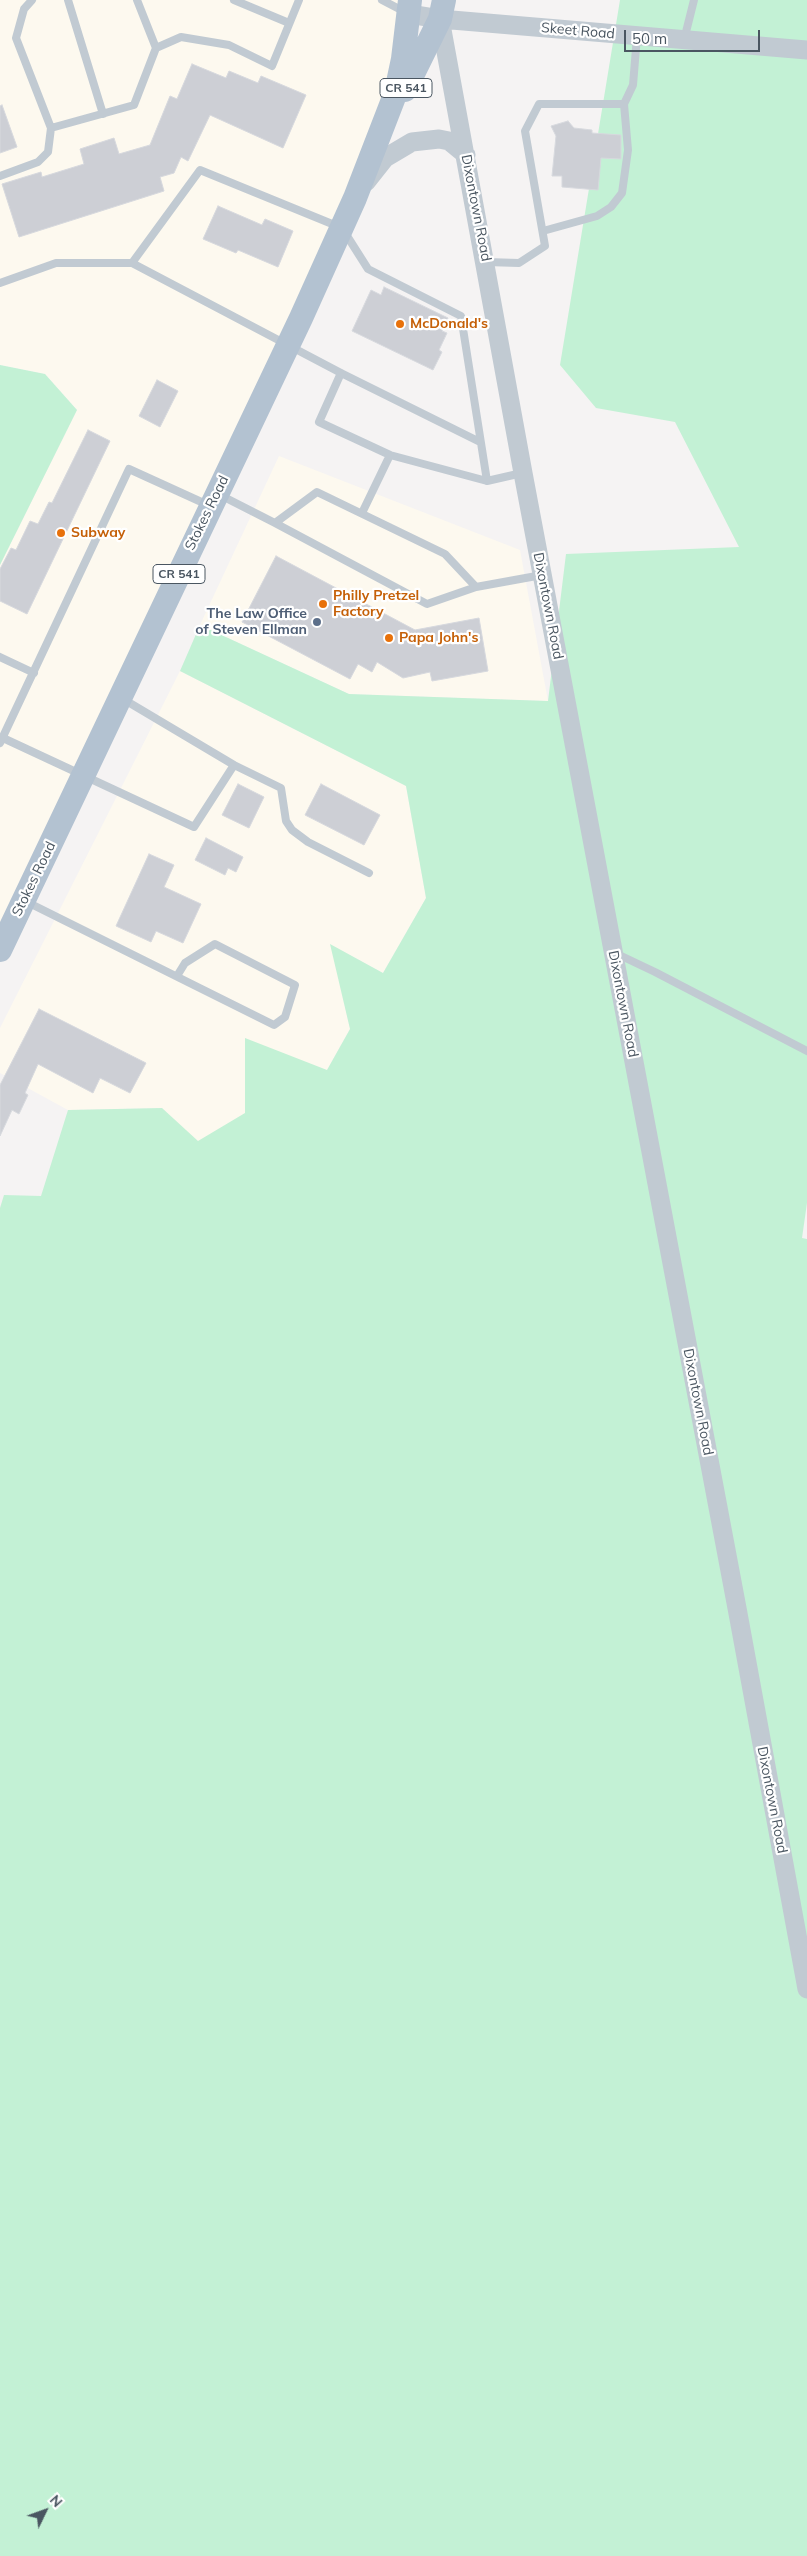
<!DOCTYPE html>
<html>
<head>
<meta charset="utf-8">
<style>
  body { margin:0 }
  #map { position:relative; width:807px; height:2556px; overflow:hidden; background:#f5f3f3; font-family:Mulish,sans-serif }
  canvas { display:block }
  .north { position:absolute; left:20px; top:2486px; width:50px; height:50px; -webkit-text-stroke:4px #fff; paint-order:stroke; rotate:48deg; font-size:14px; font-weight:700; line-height:20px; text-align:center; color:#4a5661 }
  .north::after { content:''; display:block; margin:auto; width:18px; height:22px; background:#4a5661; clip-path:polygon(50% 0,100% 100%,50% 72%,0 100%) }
  .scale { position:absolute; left:624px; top:30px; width:136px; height:22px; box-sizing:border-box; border:2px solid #4a5661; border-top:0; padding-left:6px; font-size:15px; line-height:18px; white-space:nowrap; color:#4a5661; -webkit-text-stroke:4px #fff; paint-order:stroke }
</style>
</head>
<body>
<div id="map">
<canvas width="807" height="2556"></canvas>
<div class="north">N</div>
<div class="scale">50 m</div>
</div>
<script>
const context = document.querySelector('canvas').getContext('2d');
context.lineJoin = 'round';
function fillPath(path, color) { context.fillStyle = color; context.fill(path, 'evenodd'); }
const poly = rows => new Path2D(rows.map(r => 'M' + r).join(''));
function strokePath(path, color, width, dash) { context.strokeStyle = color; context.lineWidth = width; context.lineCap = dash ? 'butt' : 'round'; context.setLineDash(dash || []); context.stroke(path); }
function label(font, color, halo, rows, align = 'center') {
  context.font = font + ' Mulish,sans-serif'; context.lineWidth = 4.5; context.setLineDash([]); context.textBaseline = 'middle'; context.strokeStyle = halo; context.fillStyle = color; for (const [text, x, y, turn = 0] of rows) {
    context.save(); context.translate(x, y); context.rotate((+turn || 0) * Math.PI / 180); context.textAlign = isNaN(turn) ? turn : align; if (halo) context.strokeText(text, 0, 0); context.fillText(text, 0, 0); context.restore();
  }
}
fillPath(poly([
  [0,0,410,0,396,92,0,950,0,565,77,410,45,374,0,365],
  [279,456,520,550,548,701,349,694,200,625],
  [180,671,406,786,426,898,383,973,331,945,350,1029,327,1070,246,1113,198,1142,162,1108,68,1110,0,1073,0,1028]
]), '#fdf9ef');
fillPath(poly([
  [620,0,807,0,807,1203,802,1238,807,1239,807,2556,0,2556,0,1208,4,1195,41,1196,68,1110,162,1108,198,1141,245,1113,245,1038,327,1070,350,1029,330,944,383,973,426,898,406,786,180,671,200,625,349,694,548,701,566,554,739,547,675,422,596,408,560,365],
  [0,365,45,374,77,410,0,565]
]), '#c3f1d5');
const building = poly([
  [192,64,226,78,229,71,258,83,261,76,306,95,283,148,210,115,188,161,181,157,174,173,160,177,164,191,19,237,2,184,41,172,42,177,84,164,80,149,114,138,119,154,150,145,170,96,177,99,192,64],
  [2,105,17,147,0,153,0,106,2,105],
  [568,121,574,128,592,130,592,133,621,135,621,159,601,158,598,190,562,187,562,176,552,176,556,136,551,126,568,121],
  [218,206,262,225,265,219,293,231,278,267,238,250,236,253,203,239,218,206],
  [384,287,448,318,442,331,447,333,439,350,442,352,433,370,352,331,371,290,381,295,384,287],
  [157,380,178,391,160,427,139,416,157,380],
  [88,430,110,441,27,614,0,601,0,569,11,548,16,550,30,521,38,524,49,502,52,503,88,430],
  [276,556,415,630,479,618,488,671,432,681,430,672,403,678,377,662,372,672,358,664,350,679,242,622,276,556],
  [238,784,264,797,249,828,222,815,238,784],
  [321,784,380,815,364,845,305,815,321,784],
  [206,838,243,857,236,872,228,868,225,875,195,860,206,838],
  [149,854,174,865,164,887,201,904,183,943,156,931,151,942,116,926,149,854],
  [39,1009,146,1063,130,1093,100,1078,93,1093,38,1064,25,1093,28,1095,19,1114,12,1110,0,1136,0,1085,39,1009]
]);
fillPath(building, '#cdcfd5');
strokePath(building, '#d7d9de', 1);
strokePath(poly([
  [68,0,103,114],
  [137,0,156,48],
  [234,0,289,23],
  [382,0,405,12],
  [684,40,694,0],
  [51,128,134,105,156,48,181,37,229,45,272,66,299,0],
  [0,176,38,162,48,152,51,128,16,38,24,9,32,0],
  [543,231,597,216,611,207,622,193,628,150,624,104],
  [486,262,519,263,545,246,525,131,539,104,624,104,633,85,637,36],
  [132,263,341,373,480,442],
  [0,283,56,263,132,263,200,170,342,228,368,269,461,316,487,481,522,473],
  [341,373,319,422,390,455,362,513],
  [390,455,487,481],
  [220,495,275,523,317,492,445,554,476,587,542,575],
  [275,523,427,604,476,587],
  [0,657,34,673],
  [3,738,194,827,234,765,123,699],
  [0,743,129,469,208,505],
  [234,765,281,788,286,821,292,830,308,842,369,873],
  [25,901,274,1025,285,1017,295,985,215,944,185,963,177,976],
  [615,953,655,972,807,1051]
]), '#c1cad2', 8);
strokePath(poly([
  [409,14,440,19,807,50],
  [440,19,523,473,737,1608,807,1989],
  [366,182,385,158,412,142,439,139,449,141,466,155]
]), '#c1cad2', 19);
strokePath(poly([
  [405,90,440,19,444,0],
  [0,950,301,318,355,198,396,92,403,59,410,0]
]), '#b3c2d1', 24);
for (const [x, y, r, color] of [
  [400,324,5,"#e8710a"],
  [61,533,5,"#e8710a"],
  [323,604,5,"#e8710a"],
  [317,622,5,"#5c6f8a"],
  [389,638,5,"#e8710a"]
]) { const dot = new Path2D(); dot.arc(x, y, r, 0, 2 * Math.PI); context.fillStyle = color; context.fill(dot); strokePath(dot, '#fff', 2); }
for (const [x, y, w] of [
  [406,88,52],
  [179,574,52]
]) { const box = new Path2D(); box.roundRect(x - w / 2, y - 9.5, w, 19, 4); context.fillStyle = '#fff'; context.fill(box); strokePath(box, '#4a5661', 1); }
label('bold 12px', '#4a5661', null, [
  ["CR 541",406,88],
  ["CR 541",179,574]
]);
label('14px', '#4a5661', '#fff', [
  ["Skeet Road",578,31,5],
  ["Dixontown Road",476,208,79],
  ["Stokes Road",207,513,-64],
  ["Dixontown Road",548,606,79],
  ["Stokes Road",34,879,-64],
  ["Dixontown Road",623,1004,79],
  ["Dixontown Road",698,1402,79],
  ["Dixontown Road",772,1800,79]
]);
label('bold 14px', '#c56008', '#fff', [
  ["McDonald's",410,324],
  ["Subway",71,533],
  ["Philly Pretzel",333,596],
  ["Factory",333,612],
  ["Papa John's",399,638]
], 'left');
label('bold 14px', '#4e5e75', '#fff', [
  ["The Law Office",307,614],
  ["of Steven Ellman",307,630]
], 'right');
</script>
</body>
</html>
